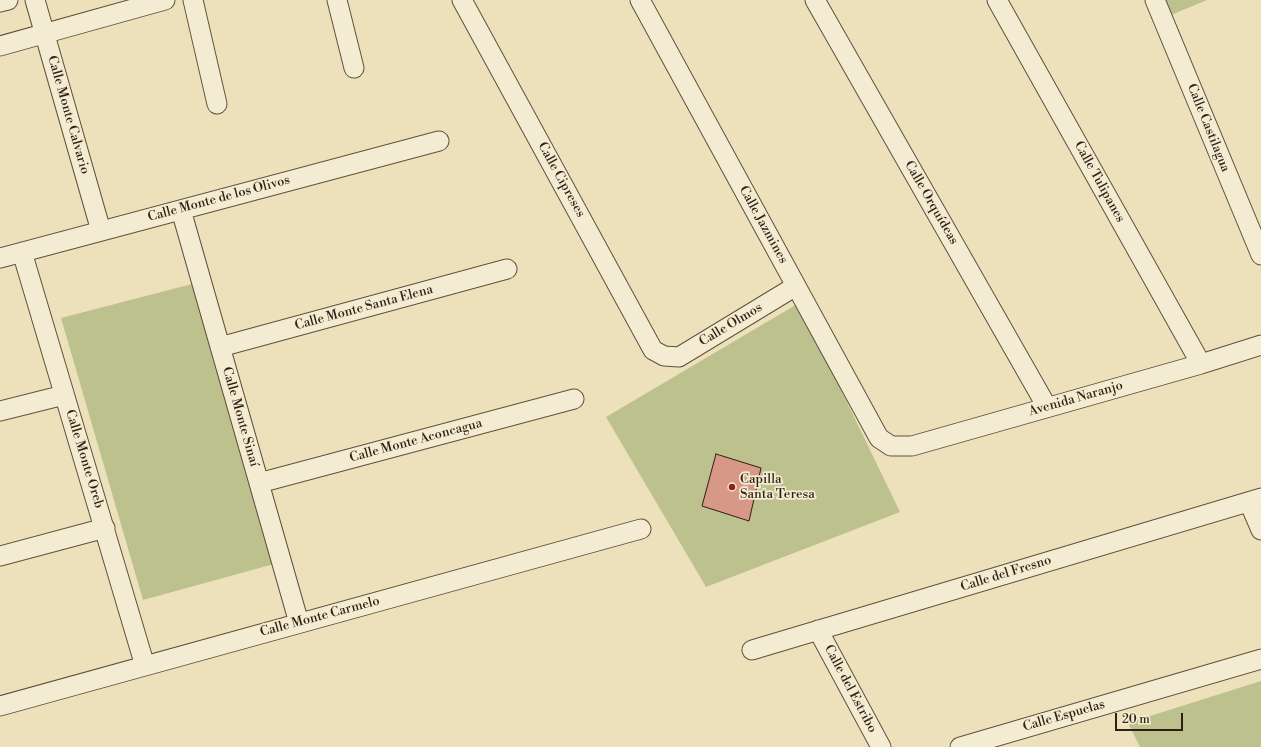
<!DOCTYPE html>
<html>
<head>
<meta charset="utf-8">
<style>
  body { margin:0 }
  #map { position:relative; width:1261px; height:747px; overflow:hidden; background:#ede1bc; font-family:"Libre Bodoni",serif }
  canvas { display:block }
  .scale { position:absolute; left:1115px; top:713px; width:68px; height:18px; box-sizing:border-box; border:2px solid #311f12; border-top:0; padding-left:5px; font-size:12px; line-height:14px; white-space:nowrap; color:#311f12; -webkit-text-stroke:3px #f3ecd3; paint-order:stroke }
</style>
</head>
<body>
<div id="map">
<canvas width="1261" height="747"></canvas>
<div class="scale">20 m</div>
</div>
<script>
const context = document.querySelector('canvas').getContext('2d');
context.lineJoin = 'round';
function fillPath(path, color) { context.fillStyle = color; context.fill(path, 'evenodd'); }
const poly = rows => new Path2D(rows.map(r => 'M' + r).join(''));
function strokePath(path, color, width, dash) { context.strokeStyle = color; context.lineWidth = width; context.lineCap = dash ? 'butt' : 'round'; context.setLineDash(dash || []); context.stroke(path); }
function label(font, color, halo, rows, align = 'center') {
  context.font = font + ' "Libre Bodoni",serif'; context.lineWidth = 3.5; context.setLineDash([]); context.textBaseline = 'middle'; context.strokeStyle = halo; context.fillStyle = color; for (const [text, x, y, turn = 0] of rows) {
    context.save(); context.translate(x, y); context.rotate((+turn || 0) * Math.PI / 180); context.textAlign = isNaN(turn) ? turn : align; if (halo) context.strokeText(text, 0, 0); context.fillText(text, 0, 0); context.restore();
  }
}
fillPath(poly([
  [1165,0,1207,0,1171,15],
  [192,284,274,564,143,600,61,318],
  [799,303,900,512,706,587,606,417],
  [1261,681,1261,747,1140,747,1128,723]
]), '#bdc18d');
const building = poly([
  [716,454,761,468,749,521,702,506,716,454]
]);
fillPath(building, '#d79888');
strokePath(building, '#311f12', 1);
const street = poly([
  [35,0,101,231],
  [193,0,217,104],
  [337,0,354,68],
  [462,0,653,350,664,356,679,357,796,286],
  [640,0,879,438,891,446,912,446,1201,364,1261,345],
  [815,0,1047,407],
  [997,0,1201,364],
  [1155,0,1261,255],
  [0,2,8,0],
  [0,46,165,0],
  [181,210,299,623],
  [22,252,145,666],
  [0,258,439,141],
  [220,347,507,269],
  [0,411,64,395],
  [259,483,574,399],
  [1249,502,1261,530],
  [0,556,105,528],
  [818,630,881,747],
  [752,650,1261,498],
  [0,706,641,529],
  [960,747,1261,659]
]);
strokePath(street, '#60503c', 21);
strokePath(street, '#f3ecd3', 19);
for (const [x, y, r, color] of [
  [732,487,4,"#8f2418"]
]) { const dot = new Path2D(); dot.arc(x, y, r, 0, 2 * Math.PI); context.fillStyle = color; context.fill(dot); strokePath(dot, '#f3ecd3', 1.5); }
label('13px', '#311f12', '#f3ecd3', [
  ["Calle Monte Calvario",68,115,74],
  ["Calle Castilagua",1208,128,68],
  ["Calle Cipreses",561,180,61],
  ["Calle Tulipanes",1099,182,61],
  ["Calle Monte de los Olivos",219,199,-15],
  ["Calle Orquídeas",931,203,60],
  ["Calle Jazmines",763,225,61],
  ["Calle Monte Santa Elena",364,308,-15],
  ["Calle Olmos",731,325,-31],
  ["Avenida Naranjo",1076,399,-16],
  ["Calle Monte Sinaí",240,417,74],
  ["Calle Monte Aconcagua",416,441,-15],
  ["Calle Monte Oreb",84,459,73],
  ["Calle del Fresno",1006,574,-17],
  ["Calle Monte Carmelo",320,617,-15],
  ["Calle del Estribo",850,689,62],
  ["Calle Espuelas",1064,716,-16]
]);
label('13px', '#311f12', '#f3ecd3', [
  ["Capilla",740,480],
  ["Santa Teresa",740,495]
], 'left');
</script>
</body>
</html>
